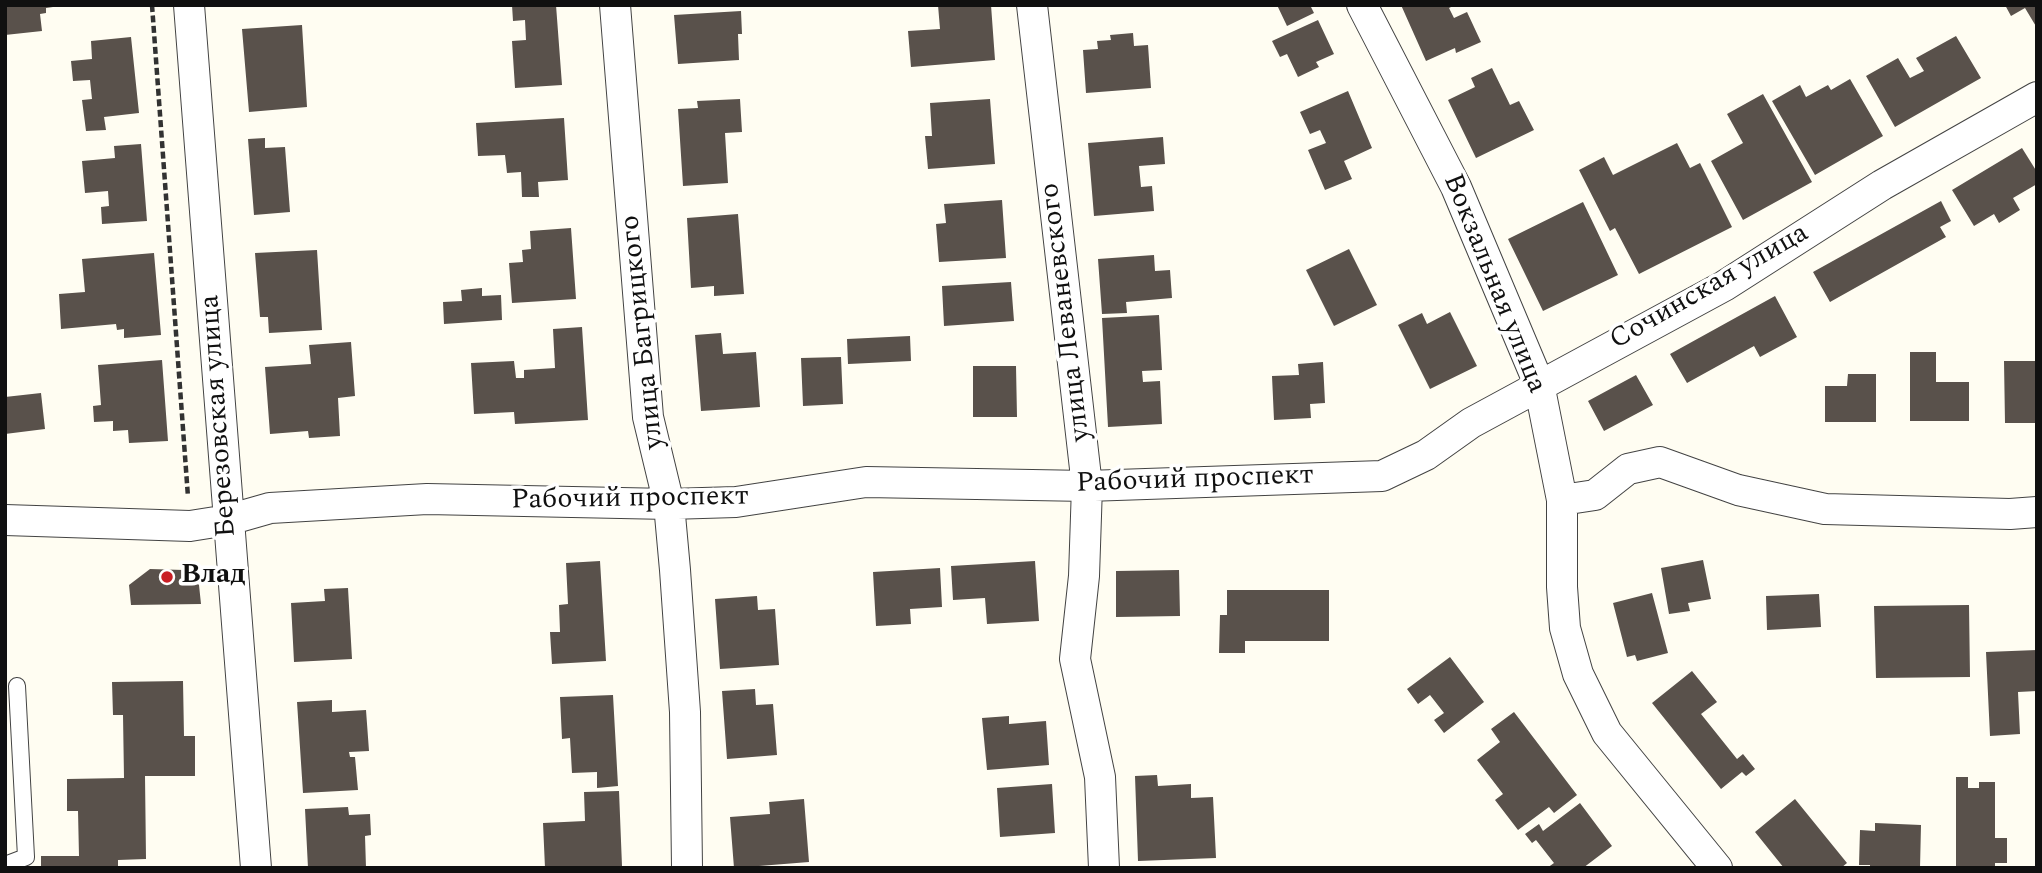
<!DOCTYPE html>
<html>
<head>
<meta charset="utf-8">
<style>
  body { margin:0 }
  #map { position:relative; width:2042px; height:873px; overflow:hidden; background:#fffdf2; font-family:Spectral,serif }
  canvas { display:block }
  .frame { position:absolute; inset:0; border:7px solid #101010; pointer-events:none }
</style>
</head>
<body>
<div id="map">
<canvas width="2042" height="873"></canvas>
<div class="frame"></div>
</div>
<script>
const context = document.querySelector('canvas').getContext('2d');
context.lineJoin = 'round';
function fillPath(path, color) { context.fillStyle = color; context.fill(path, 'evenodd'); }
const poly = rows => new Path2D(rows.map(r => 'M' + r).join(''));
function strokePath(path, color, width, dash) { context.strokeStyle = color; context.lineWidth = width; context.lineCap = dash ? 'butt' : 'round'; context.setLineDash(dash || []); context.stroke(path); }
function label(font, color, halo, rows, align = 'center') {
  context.font = font + ' Spectral,serif'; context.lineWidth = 7; context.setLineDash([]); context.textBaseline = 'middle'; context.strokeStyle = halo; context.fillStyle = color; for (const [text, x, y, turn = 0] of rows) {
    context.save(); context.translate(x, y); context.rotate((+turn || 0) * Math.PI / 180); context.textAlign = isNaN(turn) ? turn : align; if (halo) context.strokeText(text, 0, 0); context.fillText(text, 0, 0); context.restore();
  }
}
fillPath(poly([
  [5,5,52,5,53,7,46,8,46,13,40,14,42,31,5,35],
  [512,5,556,5,562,85,515,88,512,41,526,40,525,20,513,21],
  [938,5,991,5,995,60,911,67,908,31,940,29],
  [1277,5,1310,5,1314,13,1287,26],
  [1401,5,1455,5,1449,8,1454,18,1467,12,1481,42,1456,53,1455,48,1426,61],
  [2005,5,2037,5,2037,28,2025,8,2011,16],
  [741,11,742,34,738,34,739,60,678,64,674,15],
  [1318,20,1334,54,1316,62,1319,67,1298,77,1287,54,1280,57,1272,41],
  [302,25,307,107,249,112,242,29],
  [1133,33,1134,46,1148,45,1151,88,1086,93,1083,50,1098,49,1097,41,1111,40,1110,35],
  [1956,36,1981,78,1895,127,1866,76,1898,58,1910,78,1924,71,1916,58],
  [131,37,139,113,104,117,106,130,86,131,82,100,92,99,90,80,73,81,71,61,92,59,91,41],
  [1492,68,1510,105,1519,101,1534,130,1476,158,1448,100,1475,87,1471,78],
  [1850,79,1883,136,1815,175,1772,101,1800,85,1806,97,1828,85,1831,90],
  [1348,91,1372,148,1344,161,1352,179,1325,190,1308,150,1326,143,1320,130,1310,134,1300,112],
  [1763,94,1812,182,1743,220,1711,161,1743,143,1727,114],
  [740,99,742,132,725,133,728,183,683,186,678,109,698,108,697,101],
  [990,99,995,164,928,169,925,136,932,136,930,103],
  [564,118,568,180,538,182,539,197,522,197,521,172,507,173,505,155,478,156,476,123],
  [1163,137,1165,164,1139,166,1141,187,1152,186,1154,211,1094,216,1088,143],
  [265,138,265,148,285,147,290,212,254,215,248,139],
  [1677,143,1690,168,1700,163,1732,227,1639,274,1615,228,1610,231,1579,170,1604,157,1613,175],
  [141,144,147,221,102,224,101,207,109,206,108,191,85,193,82,161,115,158,114,146],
  [2022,148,2037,172,2037,184,2013,198,2020,210,1999,223,1994,214,1974,226,1952,190],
  [1002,200,1006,258,939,262,936,224,946,223,944,204],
  [1941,201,1951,221,1940,227,1946,237,1830,302,1813,272],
  [1583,202,1618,275,1543,311,1508,239],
  [738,214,744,294,714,296,714,286,691,288,687,218],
  [571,228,576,299,512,303,509,263,523,262,522,250,531,249,530,231],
  [1349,249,1377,305,1334,326,1306,270],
  [317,250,322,330,269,333,268,317,260,317,255,253],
  [154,253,161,335,124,338,124,329,117,330,116,324,61,329,59,294,85,292,82,259],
  [1154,255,1155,271,1170,270,1172,298,1126,302,1127,313,1102,314,1098,259],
  [1011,282,1014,321,944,326,942,286],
  [482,288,482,296,501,295,502,320,444,324,443,302,462,301,461,290],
  [1775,296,1797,337,1760,357,1754,346,1687,383,1670,354],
  [1450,312,1477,366,1430,389,1398,325,1422,313,1427,324],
  [1159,315,1162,370,1142,371,1143,382,1160,381,1162,424,1108,427,1102,318],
  [582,327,588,420,515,424,514,412,474,414,471,363,514,361,516,378,524,378,524,370,555,368,553,329],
  [721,333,723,354,756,352,760,407,701,411,695,335],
  [910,336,911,361,848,364,847,339],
  [351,342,355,396,338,398,340,436,309,438,308,431,270,434,265,367,311,364,309,345],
  [1910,352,1936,352,1936,382,1969,382,1969,421,1910,421],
  [841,357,843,404,803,406,801,358],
  [162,360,168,441,129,443,128,430,113,431,113,421,94,422,93,406,101,405,98,365],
  [2004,361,2037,361,2037,423,2005,423],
  [1323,362,1325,403,1310,404,1311,418,1274,420,1272,376,1299,375,1298,364],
  [973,366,1016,366,1017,417,973,417],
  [1848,374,1876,374,1876,422,1825,422,1825,386,1847,386],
  [1636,375,1653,405,1604,431,1588,401],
  [41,393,45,429,5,434,5,397],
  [1703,560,1711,599,1688,603,1690,611,1669,614,1661,568],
  [600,561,606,661,552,664,550,632,560,632,559,605,568,604,566,563],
  [1035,561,1039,621,987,624,985,598,953,600,951,566],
  [940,568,942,607,910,609,911,624,876,626,873,572],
  [150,569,184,570,199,585,201,604,131,605,129,585],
  [1179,570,1180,616,1116,617,1116,571],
  [348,588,352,659,294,662,291,603,325,601,324,589],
  [1227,590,1329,590,1329,641,1245,641,1245,653,1219,653,1220,615,1227,615],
  [1652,593,1668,653,1637,661,1635,655,1627,657,1613,603],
  [1819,594,1821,627,1767,630,1766,596],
  [757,596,758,610,775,609,779,665,720,669,715,599],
  [1969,605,1970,677,1876,678,1874,606],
  [2037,650,2037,691,2018,692,2020,734,1990,736,1986,652],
  [1450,657,1484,702,1444,733,1434,720,1444,713,1430,695,1418,704,1407,689],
  [1692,671,1717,702,1701,714,1737,759,1743,754,1755,769,1746,776,1742,772,1721,789,1652,703],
  [183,681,184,736,195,736,195,776,145,776,146,859,118,860,118,868,41,868,41,856,79,856,78,811,67,811,67,779,124,778,123,715,113,715,112,682],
  [755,689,756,705,773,704,777,755,727,759,722,691],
  [613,695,618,786,597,788,597,772,572,773,570,738,562,739,560,697],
  [332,700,332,712,366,710,369,751,349,752,350,757,355,757,358,790,303,793,297,702],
  [1514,712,1577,795,1554,813,1549,807,1518,830,1495,800,1503,794,1477,760,1500,742,1491,729],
  [1009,716,1009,724,1046,721,1049,765,987,770,982,718],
  [1157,775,1158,786,1191,784,1191,798,1213,797,1216,858,1138,861,1135,776],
  [1956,777,1968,777,1968,788,1979,788,1979,782,1995,782,1995,838,2007,838,2007,863,1995,863,1995,868,1956,868],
  [1052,784,1055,833,1000,837,997,788],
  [619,791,622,866,545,868,543,823,585,821,584,792],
  [804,799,809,862,734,868,730,817,770,814,769,802],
  [1795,799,1847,863,1841,868,1784,868,1755,832],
  [1580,803,1612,846,1583,868,1547,868,1554,863,1536,840,1532,843,1525,834,1539,824,1543,831],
  [348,807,349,815,370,814,371,835,365,836,366,868,308,868,305,809],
  [1875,823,1921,825,1920,868,1870,868,1870,865,1859,865,1860,830,1875,831]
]), '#59514b');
const lane = poly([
  [5,865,26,857,17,686]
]);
const street = poly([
  [189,5,256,868],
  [615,5,648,417,669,504,675,570,685,712,687,868],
  [1032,5,1087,486,1084,576,1075,659,1100,777,1104,868],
  [1362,5,1456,187,1539,384,1562,500,1562,587,1565,628,1578,674,1607,733,1717,868],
  [1562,500,1595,495,1628,469,1660,462,1738,490,1825,509,2010,514,2037,512],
  [5,520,190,526,228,520,270,508,427,499,669,504,736,502,866,482,1087,486,1382,476,1426,455,1471,423,1724,286,1882,185,2037,97]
]);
strokePath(lane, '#434343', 18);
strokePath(street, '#434343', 32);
strokePath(poly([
  [152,5,188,497]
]), '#323232', 4.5, [7, 3.5]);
strokePath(lane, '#fff', 16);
strokePath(street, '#fff', 30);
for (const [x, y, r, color] of [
  [167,577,7,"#c91e25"]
]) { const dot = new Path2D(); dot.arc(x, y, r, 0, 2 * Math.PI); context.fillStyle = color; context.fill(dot); strokePath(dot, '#fff', 2.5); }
label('28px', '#101010', '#fff', [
  ["Вокзальная улица",1493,284,68],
  ["Сочинская улица",1710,288,-30],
  ["улица Леваневского",1067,312,-97],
  ["улица Багрицкого",644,332,-96],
  ["Березовская улица",220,416,-94],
  ["Рабочий проспект",1195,481,-2],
  ["Рабочий проспект",630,500,-1]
]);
label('bold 28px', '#101010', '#fff', [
  ["Влад",181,577]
], 'left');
</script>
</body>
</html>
